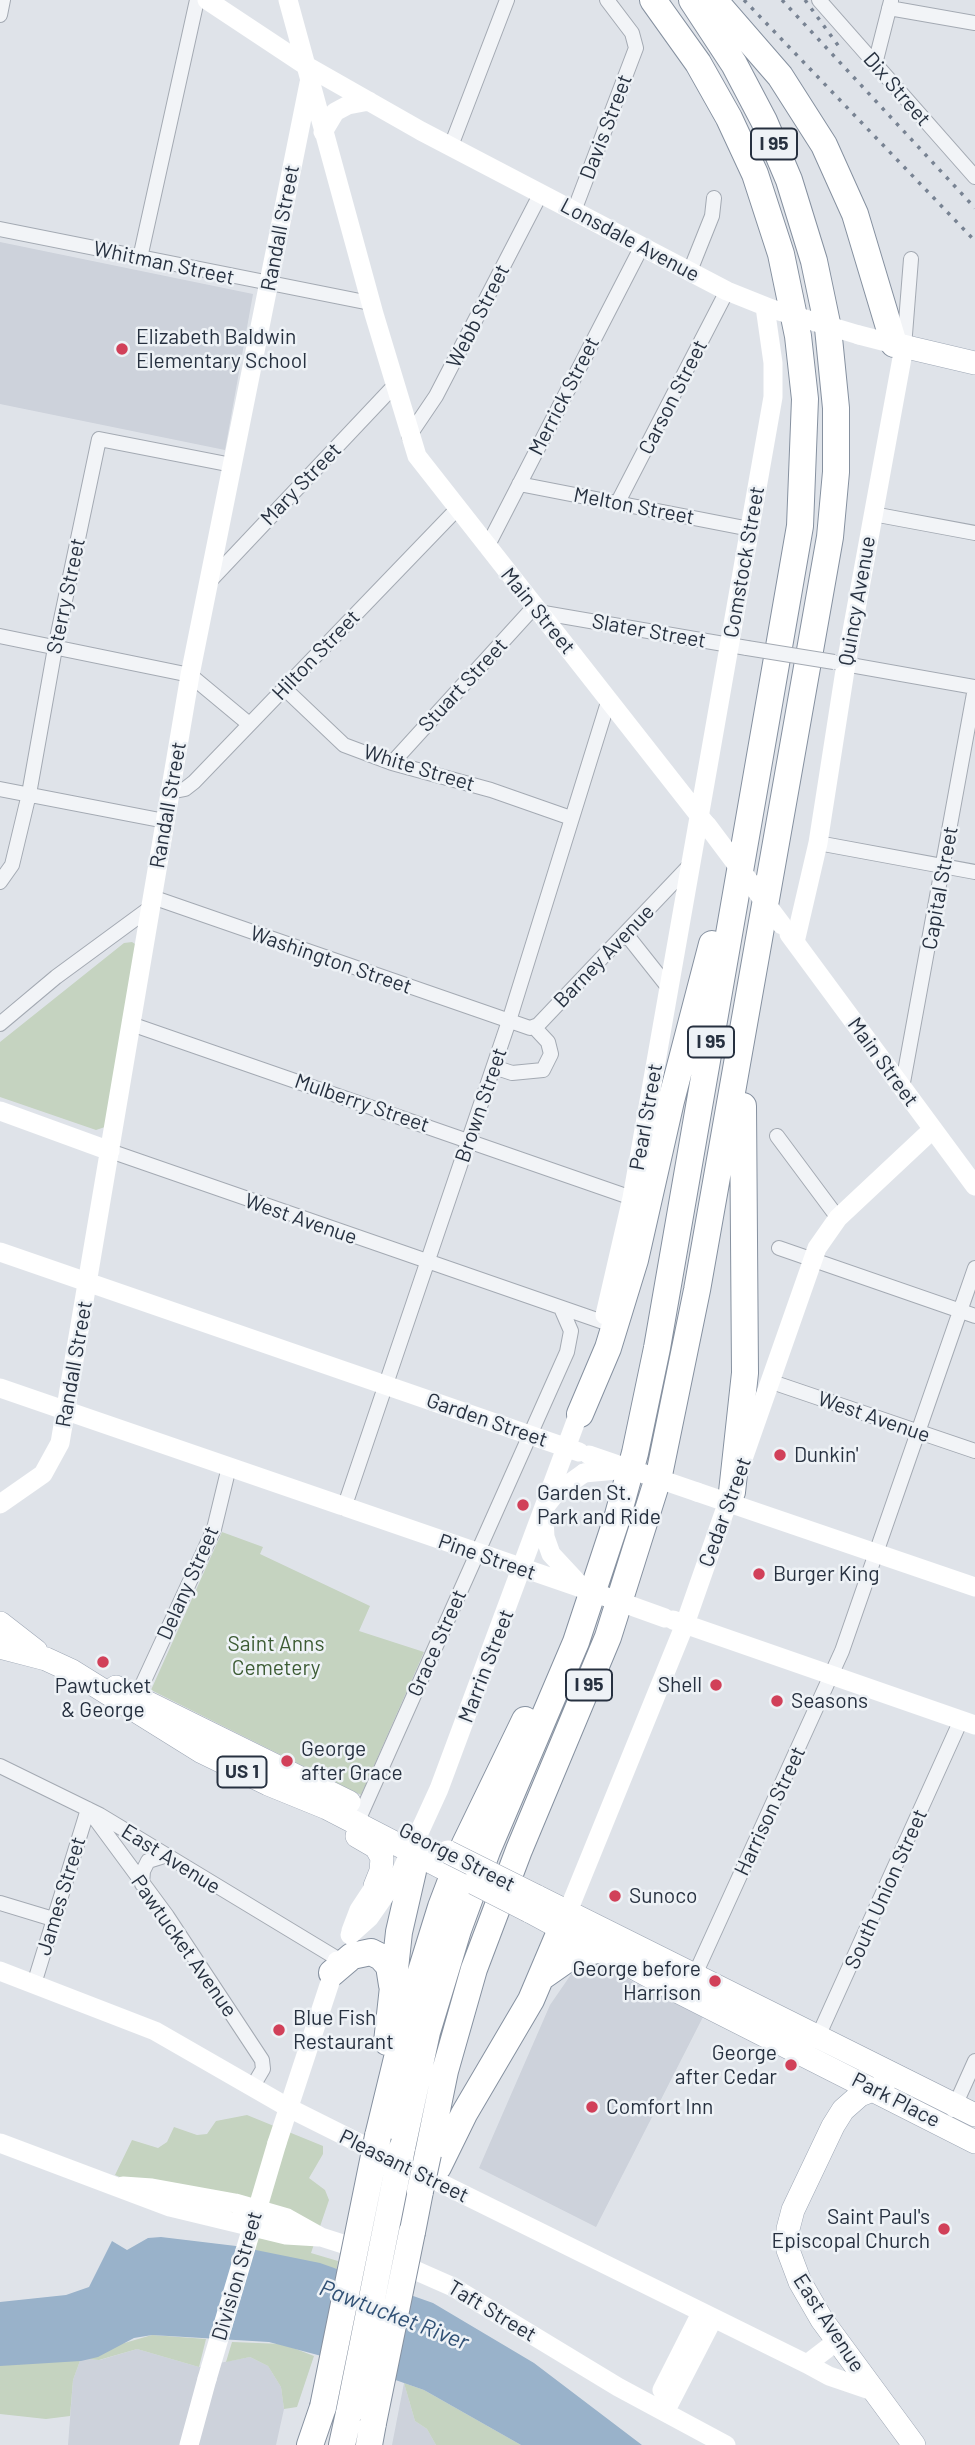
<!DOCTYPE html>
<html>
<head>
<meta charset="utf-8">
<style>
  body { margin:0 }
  canvas { display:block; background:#dfe3e9 }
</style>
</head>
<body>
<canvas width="975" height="2445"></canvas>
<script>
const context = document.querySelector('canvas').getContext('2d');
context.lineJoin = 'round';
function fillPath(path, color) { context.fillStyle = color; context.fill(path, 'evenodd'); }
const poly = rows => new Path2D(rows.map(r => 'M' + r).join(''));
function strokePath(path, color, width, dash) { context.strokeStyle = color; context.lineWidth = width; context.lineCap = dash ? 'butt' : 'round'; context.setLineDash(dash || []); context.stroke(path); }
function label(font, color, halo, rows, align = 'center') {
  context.font = font + ' Barlow,sans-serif'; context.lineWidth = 5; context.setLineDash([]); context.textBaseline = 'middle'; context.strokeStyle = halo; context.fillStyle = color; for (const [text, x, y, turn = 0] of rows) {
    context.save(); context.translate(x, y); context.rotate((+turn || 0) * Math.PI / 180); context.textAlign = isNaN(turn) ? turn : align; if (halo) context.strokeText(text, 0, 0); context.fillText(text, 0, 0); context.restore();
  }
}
fillPath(poly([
  [0,242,253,294,225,450,0,404],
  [598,1964,703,2017,596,2227,479,2168,550,2005,572,1973],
  [137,2349,199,2367,250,2357,268,2366,281,2387,284,2409,276,2445,68,2445,73,2380,81,2358,100,2360],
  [404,2383,415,2421,427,2429,436,2445,392,2445]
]), '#cdd2db');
fillPath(poly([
  [132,942,138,946,105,1127,96,1130,0,1097,0,1042,124,943],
  [222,1532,263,1547,260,1554,370,1606,359,1631,424,1652,361,1795,151,1690],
  [247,2115,323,2146,323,2154,309,2178,325,2190,329,2200,311,2253,338,2261,337,2269,242,2248,247,2231,115,2175,132,2140,158,2148,167,2142,174,2127,197,2135,207,2134,216,2121],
  [152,2335,206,2339,199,2367,137,2349,99,2360,81,2358,73,2380,70,2416,46,2419,0,2414,0,2354,121,2344],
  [232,2342,283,2344,314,2356,297,2407,284,2409,281,2387,268,2366,250,2357,226,2362],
  [404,2383,424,2390,521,2445,436,2445,427,2429,415,2421]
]), '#c5d3c0');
fillPath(poly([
  [161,2237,236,2246,320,2263,433,2303,534,2363,642,2445,521,2445,424,2390,344,2362,269,2342,152,2335,134,2338,98,2357,81,2361,0,2366,0,2302,66,2295,89,2287,112,2241,127,2250,148,2238]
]), '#99b2ca');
const street = poly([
  [819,0,975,177],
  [889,8,975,23],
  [0,15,3,0],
  [875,64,891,1],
  [451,146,507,0],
  [574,211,636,48,632,33,607,0],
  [0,229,370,303],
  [140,258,197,0],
  [690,271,712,216,714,198],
  [904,347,911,259],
  [409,436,436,396,541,193],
  [519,484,750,529],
  [618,502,727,291],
  [873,514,975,533],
  [487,547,642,246],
  [209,582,394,386],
  [538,612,747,648],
  [0,636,190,675,249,724],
  [839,663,975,687],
  [284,688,344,745,392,763,491,790,571,818],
  [392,763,534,607],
  [0,789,165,821],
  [170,792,185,789,194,782,457,509],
  [818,843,975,872],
  [0,882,12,865,29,794,55,648,99,439,232,465],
  [152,897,530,1028,538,1025,690,865],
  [626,934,668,987],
  [0,1024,56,977,150,908],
  [131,1024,632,1198],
  [494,1067,512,1073,543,1070,551,1054,548,1042,534,1027],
  [902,1088,975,688],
  [777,1136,838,1218],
  [110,1151,603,1322],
  [779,1248,975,1316],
  [772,1382,975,1451],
  [344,1508,509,1021,609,699],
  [137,1696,214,1529,229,1467],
  [0,1766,100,1815,338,1959],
  [91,1813,167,1916,262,2060,263,2069,253,2086],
  [357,1823,567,1352,571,1331,561,1308],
  [142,1884,143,1871,148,1861,164,1856],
  [0,1903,53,1919],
  [692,1981,842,1651,975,1268],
  [34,1984,88,1809],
  [816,2041,961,1720],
  [953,2110,975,2061]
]);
const primary = poly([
  [894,344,975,363],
  [0,1623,36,1651],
  [0,1647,46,1659,72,1671,202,1752,268,1784,327,1808,443,1868],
  [116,1687,349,1802],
  [357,1836,376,1847,382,1858,381,1871,375,1886],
  [536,1896,975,2115],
  [529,1911,671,1988,975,2142],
  [883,2086,860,2095,843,2110,833,2126,793,2210,788,2229,788,2250,800,2282,822,2320,914,2445]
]);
const highway = poly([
  [714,0,780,76,824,145,855,214,894,344],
  [580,1414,608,1348,635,1260,671,1101,712,944],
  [732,1492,745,1373,743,1106],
  [332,1973,352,1956,371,1952,381,1957,389,1966,392,1985],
  [543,1976,573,1955,603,1949],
  [387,2042,399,1932,413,1871,411,1851],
  [378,2136,408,2013,441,1907,465,1844,525,1720],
  [402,2148,427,2032,458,1930,487,1851,576,1642,618,1515,635,1453,657,1348,800,526,805,399,798,336,781,254,755,174,729,118,698,63,653,0],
  [428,2154,445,2071,474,1969,519,1850,608,1637,659,1475,697,1290,830,537,836,472,836,408,828,328,814,261,789,180,764,121,734,64,692,0],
  [438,2167,464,2114,531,2000,562,1927],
  [412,2232,420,2191],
  [310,2445,323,2407],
  [342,2445,349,2413],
  [369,2445,373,2423]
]);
strokePath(street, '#a4aab3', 16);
strokePath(primary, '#9ea7b5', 24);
strokePath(highway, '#8691a0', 28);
strokePath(street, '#f2f4f7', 14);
strokePath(poly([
  [207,0,305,65,421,131,727,291,772,309],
  [288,0,374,314,417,456,705,823],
  [323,132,335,112,348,105,369,101],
  [859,335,894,344],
  [789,934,975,1186],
  [795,942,818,843,846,664,904,347],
  [0,1111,110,1151],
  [0,1252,579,1452],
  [605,1315,632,1198,773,397,773,363,765,307],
  [0,1388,587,1590],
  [697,1492,975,1587],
  [0,1504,43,1474,60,1443,190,675,309,83],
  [578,1583,551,1554,545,1537,544,1519,545,1507,556,1493,584,1473],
  [673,1620,975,1725],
  [562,1926,685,1624,817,1248,838,1218,933,1129],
  [351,1931,359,1910,382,1875],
  [350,1935,369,1918,401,1872,439,1789,583,1402],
  [0,1971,155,2031,289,2108,385,2156],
  [0,2143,170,2207,286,2235,319,2237],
  [277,2143,337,1961],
  [412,2169,807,2364,837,2341],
  [123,2186,152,2188,235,2203,287,2218,321,2237,365,2251],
  [394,2261,453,2287,618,2387,726,2445],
  [807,2364,829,2376,873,2391],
  [662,2390,701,2313],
  [665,2412,713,2319],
  [189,2445,207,2379]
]), '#fff', 19);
strokePath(primary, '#fff', 23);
strokePath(highway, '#fff', 26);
strokePath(poly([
  [744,0,975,241],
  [782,0,975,208],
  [805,0,840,48]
]), '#788393', 3.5, [3.5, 7]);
const streetBridge = poly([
  [747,648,834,662]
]);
const primaryBridge = poly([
  [448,1852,536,1896],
  [474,1883,529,1911]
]);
const highwayBridge = poly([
  [420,2191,428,2154],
  [323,2407,378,2136],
  [349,2413,402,2148],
  [373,2423,412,2232]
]);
strokePath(streetBridge, '#a4aab3', 16, []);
strokePath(primaryBridge, '#9ea7b5', 24, []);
strokePath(highwayBridge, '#8691a0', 28, []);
strokePath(streetBridge, '#f2f4f7', 14);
strokePath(poly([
  [772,309,859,335],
  [707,825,782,925],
  [589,1455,697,1492],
  [584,1473,617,1470],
  [587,1590,665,1618],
  [207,2379,277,2143]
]), '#fff', 19);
strokePath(primaryBridge, '#fff', 23);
strokePath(highwayBridge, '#fff', 26);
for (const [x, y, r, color] of [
  [122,349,7,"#d14059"],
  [780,1455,7,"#d14059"],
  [523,1505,7,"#d14059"],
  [759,1574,7,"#d14059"],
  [103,1662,7,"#d14059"],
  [716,1685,7,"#d14059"],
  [777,1701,7,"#d14059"],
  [287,1761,7,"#d14059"],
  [615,1896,7,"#d14059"],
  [715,1981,7,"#d14059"],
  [279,2030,7,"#d14059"],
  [791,2065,7,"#d14059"],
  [592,2107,7,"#d14059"],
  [944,2229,7,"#d14059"]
]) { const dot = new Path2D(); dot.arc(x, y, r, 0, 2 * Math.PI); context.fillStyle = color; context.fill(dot); strokePath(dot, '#eef2f6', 2.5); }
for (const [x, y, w] of [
  [774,144,46],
  [711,1042,46],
  [589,1685,46],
  [242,1772,49]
]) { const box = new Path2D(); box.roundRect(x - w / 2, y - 15.5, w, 31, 5); context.fillStyle = '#eef2f6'; context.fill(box); strokePath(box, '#273140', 2); }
label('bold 19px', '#273140', null, [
  ["I 95",774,144],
  ["I 95",711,1042],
  ["I 95",589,1685],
  ["US 1",242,1772]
]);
label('21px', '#273140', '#eef2f6', [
  ["Dix Street",897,89,49],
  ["Davis Street",606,127,-69],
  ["Randall Street",280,228,-79],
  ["Lonsdale Avenue",630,240,28],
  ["Whitman Street",164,263,12],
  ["Webb Street",478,316,-63],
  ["Merrick Street",564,396,-63],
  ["Carson Street",673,397,-63],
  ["Mary Street",301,484,-46],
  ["Melton Street",634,506,11],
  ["Comstock Street",744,562,-80],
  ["Sterry Street",66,596,-78],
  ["Quincy Avenue",857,601,-80],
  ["Main Street",538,611,51],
  ["Slater Street",649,631,10],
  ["Hilton Street",316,655,-46],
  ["Stuart Street",463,685,-47],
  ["White Street",419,768,17],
  ["Randall Street",168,805,-80],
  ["Capital Street",940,888,-80],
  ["Barney Avenue",604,956,-46],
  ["Washington Street",331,960,19],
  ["Main Street",883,1062,54],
  ["Mulberry Street",362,1103,19],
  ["Brown Street",481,1105,-71],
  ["Pearl Street",646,1117,-80],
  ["West Avenue",301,1219,19],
  ["Randall Street",74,1364,-80],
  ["West Avenue",874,1417,19],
  ["Garden Street",487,1420,19],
  ["Cedar Street",725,1512,-70],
  ["Pine Street",487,1557,19],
  ["Delany Street",188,1583,-66],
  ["Grace Street",437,1643,-66],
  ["Marrin Street",486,1666,-69],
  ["Harrison Street",770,1811,-65],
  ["George Street",457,1857,27],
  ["East Avenue",171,1859,32],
  ["South Union Street",886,1889,-66],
  ["James Street",61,1896,-73],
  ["Pawtucket Avenue",184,1946,55],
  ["Park Place",896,2100,27],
  ["Pleasant Street",404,2166,26],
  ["Division Street",237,2276,-74],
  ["Taft Street",492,2311,31],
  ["East Avenue",829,2323,57]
]);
label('21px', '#273140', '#eef2f6', [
  ["Elizabeth Baldwin",136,337],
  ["Elementary School",136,361],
  ["Dunkin'",794,1455],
  ["Garden St.",537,1493],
  ["Park and Ride",537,1517],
  ["Burger King",773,1574],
  ["Shell",702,1685,"right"],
  ["Pawtucket",103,1686,"center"],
  ["& George",103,1710,"center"],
  ["Seasons",791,1701],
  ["George",301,1749],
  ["after Grace",301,1773],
  ["Sunoco",629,1896],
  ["George before",701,1969,"right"],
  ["Harrison",701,1993,"right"],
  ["Blue Fish",293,2018],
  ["Restaurant",293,2042],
  ["George",777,2053,"right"],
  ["after Cedar",777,2077,"right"],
  ["Comfort Inn",606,2107],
  ["Saint Paul's",930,2217,"right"],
  ["Episcopal Church",930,2241,"right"]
], 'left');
label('21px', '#3d5c34', '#eef2f6', [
  ["Saint Anns",276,1644],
  ["Cemetery",276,1668]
]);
label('italic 23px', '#315175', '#eef2f6', [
  ["Pawtucket River",394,2315,21]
]);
</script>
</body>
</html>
